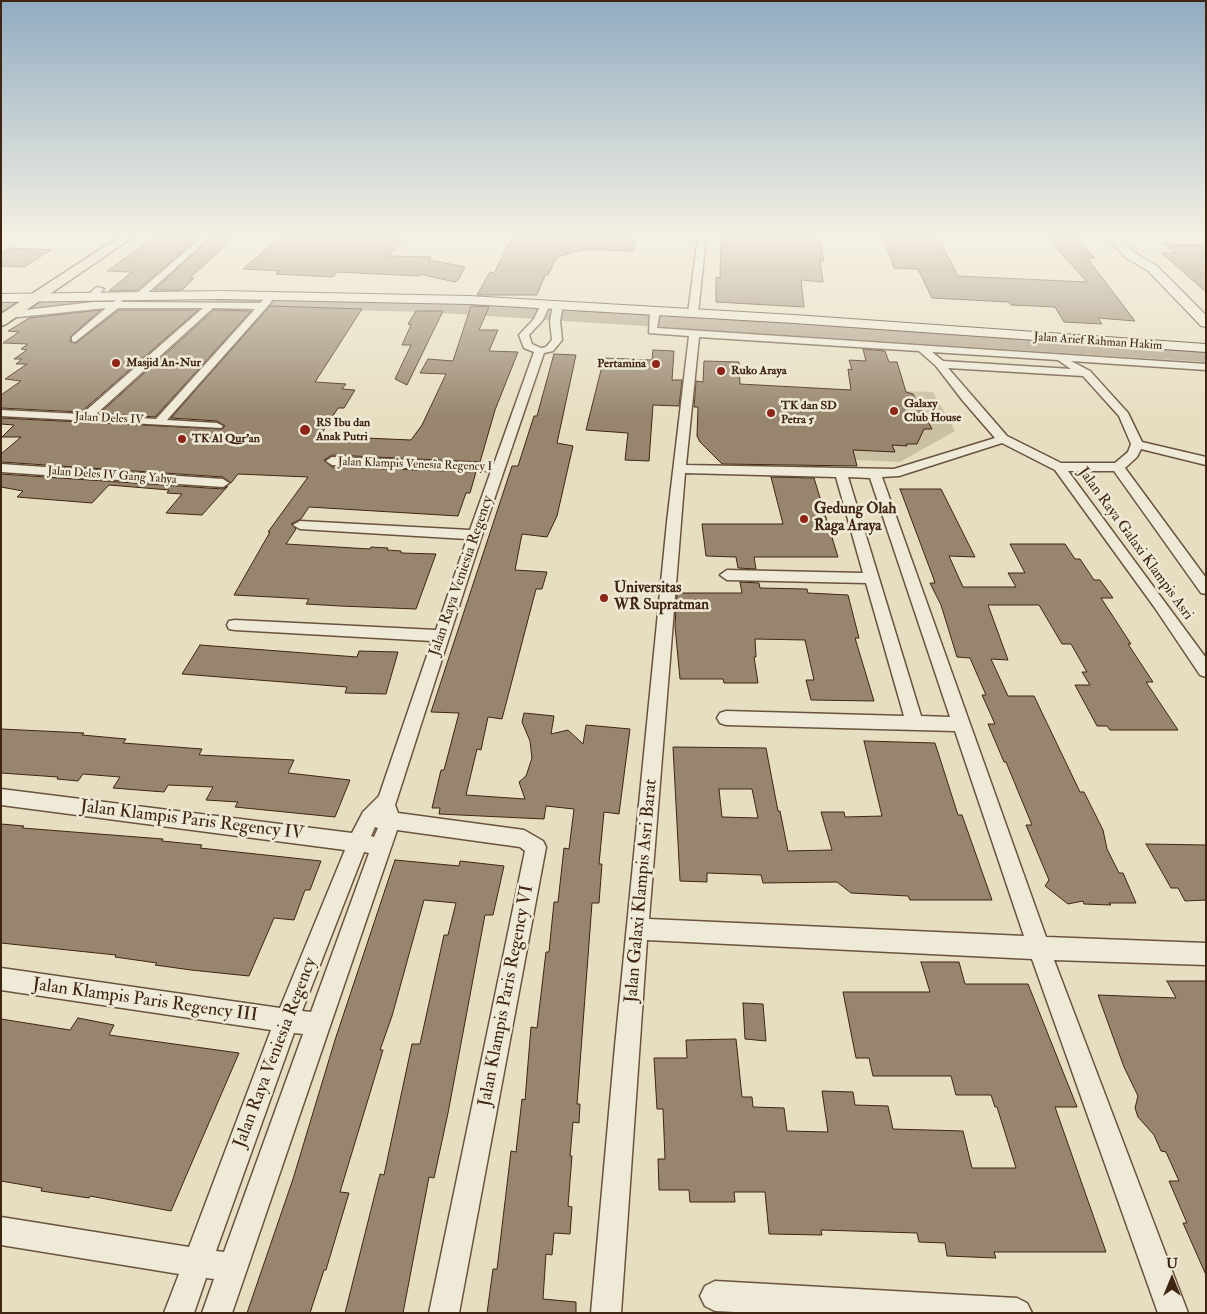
<!DOCTYPE html>
<html>
<head>
<meta charset="utf-8">
<style>
  body { margin:0 }
  #map { position:relative; width:1207px; height:1314px; overflow:hidden; background:#e7dec1; font-family:"IM FELL Double Pica",serif }
  canvas { display:block }
  .frame { position:absolute; inset:0; border:2px solid #402513; pointer-events:none }
  .north { position:absolute; left:1147px; top:1254px; width:50px; height:50px; -webkit-text-stroke:4px #efead7; paint-order:stroke; rotate:0deg; font-size:14px; font-weight:700; line-height:20px; text-align:center; color:#402513 }
  .north::after { content:''; display:block; margin:auto; width:18px; height:22px; background:#402513; clip-path:polygon(50% 0,100% 100%,50% 72%,0 100%) }
</style>
</head>
<body>
<div id="map">
<canvas width="1207" height="1314"></canvas>
<div class="frame"></div>
<div class="north">U</div>
</div>
<script>
const context = document.querySelector('canvas').getContext('2d');
context.lineJoin = 'round';
function fillPath(path, color) { context.fillStyle = color; context.fill(path, 'evenodd'); }
const poly = rows => new Path2D(rows.map(r => 'M' + r).join(''));
function strokePath(path, color, width, dash) { context.strokeStyle = color; context.lineWidth = width; context.lineCap = dash ? 'butt' : 'round'; context.setLineDash(dash || []); context.stroke(path); }
function label(font, color, halo, rows, align = 'center') {
  context.font = font + ' "IM FELL Double Pica",serif'; context.lineWidth = 5; context.setLineDash([]); context.textBaseline = 'middle'; context.strokeStyle = halo; context.fillStyle = color; for (const [text, x, y, turn = 0] of rows) {
    context.save(); context.translate(x, y); context.rotate((+turn || 0) * Math.PI / 180); context.textAlign = isNaN(turn) ? turn : align; if (halo) context.strokeText(text, 0, 0); context.fillText(text, 0, 0); context.restore();
  }
}
fillPath(poly([
  [839,389,933,392,955,431,900,462,856,460]
]), '#cbbfa3');
fillPath(poly([
  [126,297,133,299,135,303,133,307,1,312,1,300,126,297],
  [224,297,425,300,733,318,1206,350,1206,362,425,312,217,307,215,303,217,299,224,297]
]), '#ae9f86');
const building = poly([
  [155,237,200,237,137,290,109,291,132,272,107,271,155,237],
  [212,237,234,237,190,278,194,278,182,290,154,290,212,237],
  [280,237,404,239,389,256,431,257,429,260,465,267,459,279,455,282,420,274,419,276,337,272,333,277,276,274,280,271,243,269,280,237],
  [513,237,636,237,633,251,585,249,557,257,548,275,545,275,537,295,477,295,490,272,494,273,513,237],
  [721,237,819,237,824,261,820,260,823,282,801,280,804,307,716,302,716,277,720,278,721,237],
  [883,237,938,237,958,276,1087,282,1047,237,1076,237,1095,258,1087,258,1135,321,1098,318,1102,324,1064,322,1055,307,1011,305,1009,302,932,298,918,269,894,268,883,237],
  [1164,244,1206,245,1206,292,1162,253,1175,253,1164,244],
  [10,248,51,250,24,267,1,266,1,253,10,248],
  [270,306,362,309,315,382,346,384,342,389,355,390,344,408,338,408,320,436,411,440,422,425,446,374,420,373,428,359,453,361,471,306,489,307,479,330,498,330,489,351,518,352,495,410,480,462,332,455,324,460,332,467,476,472,470,493,466,493,458,516,309,507,301,519,291,524,296,529,286,544,370,549,371,547,388,548,387,550,401,551,401,553,436,554,416,609,340,606,306,604,309,599,234,595,270,532,268,532,308,477,238,474,231,483,223,477,1,462,1,454,21,437,2,437,14,425,1,424,1,418,222,429,225,426,217,421,171,418,270,306],
  [100,310,71,336,70,342,76,343,119,310,198,310,81,412,1,408,1,395,21,381,5,379,27,364,16,364,22,359,14,359,27,350,21,349,28,344,3,343,19,332,8,331,29,318,100,310],
  [214,310,251,311,155,417,100,413,214,310],
  [416,311,443,311,407,385,395,379,411,345,402,345,411,325,408,324,416,311],
  [863,349,885,351,889,362,897,362,906,392,913,394,932,429,924,429,917,444,906,444,907,446,892,445,895,452,853,450,857,466,722,464,700,442,697,436,698,407,694,407,696,381,703,382,704,361,739,362,740,384,851,390,848,369,852,370,849,360,866,361,863,349],
  [653,350,674,351,672,380,682,380,679,406,653,405,649,461,625,460,628,433,586,430,604,358,652,360,653,350],
  [554,354,576,355,557,443,573,446,557,516,547,537,522,534,515,570,547,572,542,589,536,589,502,719,488,717,481,750,477,749,466,795,525,799,519,782,526,776,532,758,530,741,522,722,524,713,554,716,551,734,568,730,583,744,586,725,630,729,619,814,604,812,599,864,602,864,599,903,592,903,577,1104,580,1104,579,1123,573,1122,570,1156,572,1156,568,1206,572,1207,570,1234,554,1233,552,1255,546,1254,543,1299,576,1302,576,1313,487,1313,493,1269,497,1269,511,1151,516,1152,522,1099,525,1100,531,1027,537,1028,546,952,549,952,554,902,558,902,564,848,569,849,574,809,546,806,544,819,439,814,440,808,432,808,441,770,444,770,459,713,431,712,512,466,518,466,534,416,537,416,554,354],
  [1,474,223,489,228,486,202,515,166,513,182,494,167,493,169,490,109,485,92,503,17,497,23,491,1,487,1,474],
  [771,477,814,478,838,557,754,557,756,569,738,568,736,557,706,556,702,524,783,524,771,477],
  [900,489,941,489,975,557,949,556,963,587,1016,587,1008,573,1025,573,1010,544,1065,544,1075,559,1080,559,1094,580,1100,580,1113,598,1101,598,1131,644,1128,644,1153,682,1146,682,1178,730,1110,730,1107,726,1097,726,1075,685,1090,685,1082,672,1087,672,1071,644,1062,644,1039,605,988,605,1008,660,991,659,1008,696,1034,696,1080,792,1084,792,1103,830,1107,849,1119,873,1123,873,1136,903,1109,903,1111,905,1084,904,1083,901,1068,904,1045,886,1049,880,1026,825,1032,825,1006,762,1004,762,988,724,995,724,982,695,986,695,970,658,957,657,941,605,930,583,935,583,933,577,900,489],
  [740,582,759,583,760,588,807,589,808,593,848,595,859,638,855,638,874,701,811,700,806,680,814,680,805,640,755,639,756,657,754,657,758,683,724,683,723,679,680,679,675,626,677,593,742,593,740,582],
  [200,645,357,657,359,651,398,652,386,694,345,693,347,687,182,674,200,645],
  [1,729,84,733,82,735,126,739,123,743,202,749,199,755,294,760,288,773,350,780,335,817,235,807,238,802,206,800,213,787,168,785,164,792,113,788,120,777,83,774,78,781,57,779,58,777,1,773,1,729],
  [864,741,935,743,958,815,962,815,992,900,910,900,908,896,851,893,837,882,763,883,761,875,707,873,707,882,680,881,673,747,766,748,778,811,780,811,788,851,832,850,821,812,844,812,845,817,882,816,864,741],
  [719,789,752,789,758,818,722,817,719,789],
  [1,824,24,826,22,828,163,839,162,841,202,845,200,848,321,861,310,890,305,890,294,920,274,918,249,976,191,970,155,965,157,963,115,957,116,955,1,943,1,824],
  [1146,844,1206,845,1206,900,1185,901,1178,888,1171,888,1146,844],
  [395,860,459,866,460,861,504,866,493,915,485,915,448,1113,434,1178,429,1177,403,1313,345,1313,380,1174,384,1175,412,1044,420,1044,444,935,448,935,456,903,424,900,392,1016,380,1050,383,1050,340,1192,349,1193,326,1270,324,1270,310,1313,247,1313,293,1179,335,1040,395,860],
  [921,962,959,962,965,984,1028,984,1077,1107,1055,1107,1106,1252,994,1252,996,1258,947,1256,945,1243,919,1242,917,1233,821,1230,822,1235,769,1234,765,1192,734,1192,735,1202,690,1202,689,1190,659,1190,658,1159,665,1159,663,1109,657,1109,654,1058,687,1058,686,1040,736,1039,742,1097,752,1097,753,1107,784,1108,787,1131,828,1132,822,1091,853,1092,855,1105,888,1106,893,1129,963,1131,972,1168,1016,1168,997,1107,995,1107,991,1095,956,1095,951,1076,873,1076,869,1058,856,1058,843,992,930,992,921,962],
  [1167,981,1206,981,1206,1275,1183,1223,1187,1223,1169,1181,1179,1181,1166,1152,1161,1151,1154,1135,1138,1117,1135,1108,1138,1096,1124,1067,1098,995,1176,998,1167,981],
  [743,1003,763,1004,766,1041,745,1039,743,1003],
  [78,1018,114,1025,109,1035,239,1053,171,1211,90,1196,89,1198,41,1191,42,1188,1,1181,1,1019,70,1030,78,1018]
]);
fillPath(building, '#97856d');
strokePath(building, '#402513', 1);
const street = poly([
  [202,237,210,237,142,298,136,298,136,294,202,237],
  [698,237,706,237,698,313,693,316,688,313,698,237],
  [97,287,104,289,95,298,89,298,89,294,97,287],
  [119,299,123,302,260,303,264,299,270,299,272,301,266,308,167,420,217,423,223,426,221,428,1,416,1,410,82,414,203,308,118,308,75,342,72,341,72,337,106,308,9,318,4,315,9,312,93,302,113,302,119,299],
  [213,308,255,309,156,419,95,415,213,308],
  [542,302,550,304,543,320,529,335,532,344,541,348,546,347,552,340,550,321,553,305,558,302,563,305,560,321,562,340,553,351,544,353,482,535,395,805,398,813,524,830,543,841,546,847,459,1313,429,1313,525,851,520,847,397,830,232,1313,202,1313,214,1279,206,1278,194,1313,164,1313,179,1274,1,1245,1,1217,189,1247,271,1030,1,990,1,968,280,1008,345,850,1,805,1,789,352,833,363,812,379,796,432,641,235,630,229,629,227,625,229,621,235,620,436,630,467,539,300,529,293,525,300,521,470,530,491,471,332,465,326,461,332,457,494,464,534,352,524,348,519,335,534,319,542,302],
  [375,827,378,828,374,837,371,836,375,827],
  [364,852,369,853,311,1012,302,1011,364,852],
  [294,1033,303,1034,224,1252,216,1251,294,1033],
  [655,308,660,311,657,328,1206,364,1206,370,1071,361,1090,371,1128,413,1142,442,1206,457,1206,465,1141,449,1137,457,1125,468,1206,578,1206,594,1201,593,1114,471,1068,471,1206,658,1206,677,1200,675,1155,608,1055,470,1002,443,899,476,882,477,1046,937,1206,943,1206,965,1054,960,1188,1313,1158,1313,1032,959,647,940,621,1313,591,1313,615,1046,667,522,689,336,649,333,650,311,655,308],
  [699,337,919,351,936,366,963,401,995,438,894,469,686,465,699,337],
  [932,352,1058,360,1071,369,943,361,932,352],
  [948,368,1083,376,1119,416,1131,444,1128,452,1115,463,1061,463,1007,436,948,368],
  [685,473,836,477,863,573,727,570,720,575,727,580,866,583,904,716,726,711,720,713,717,718,720,723,726,725,955,731,1024,936,649,919,685,473],
  [848,477,870,478,950,717,921,716,848,477],
  [1,464,223,479,229,483,223,487,1,472,1,464],
  [715,1281,1017,1298,1027,1303,1032,1313,754,1313,715,1311,705,1306,700,1296,705,1286,715,1281]
]);
const secondary = poly([
  [1107,237,1118,237,1134,252,1156,265,1206,315,1206,327,1201,326,1148,271,1126,258,1107,237],
  [221,291,469,296,794,315,1206,344,1206,352,794,323,469,304,221,299,1,302,1,294,221,291]
]);
const primary = poly([
  [119,237,133,237,6,324,1,326,1,314,119,237]
]);
strokePath(street, '#6a533e', 3);
strokePath(secondary, '#402513', 2);
strokePath(primary, '#402513', 3);
fillPath(street, '#efead7');
fillPath(secondary, '#efead7');
fillPath(primary, '#e7dec1');
const sky = context.createLinearGradient(0, 0, 0, 420);
sky.addColorStop(0, '#91acc1');
sky.addColorStop(0.56, '#f4f0e3');
sky.addColorStop(1, '#f4f0e300');
context.fillStyle = sky;
context.fillRect(0, 0, 1207, 420);
for (const [x, y, r, color] of [
  [116,363,5,"#8f2418"],
  [656,364,5,"#8f2418"],
  [721,371,5,"#8f2418"],
  [894,411,5,"#8f2418"],
  [771,413,5,"#8f2418"],
  [305,430,6,"#8f2418"],
  [182,439,5,"#8f2418"],
  [804,519,5,"#8f2418"],
  [604,598,5,"#8f2418"]
]) { const dot = new Path2D(); dot.arc(x, y, r, 0, 2 * Math.PI); context.fillStyle = color; context.fill(dot); strokePath(dot, '#efead7', 2); }
label('12px', '#402513', '#efead7', [
  ["Jalan Arief Rahman Hakim",1098,342,4],
  ["Jalan Deles IV",109,419,3],
  ["Jalan Klampis Venesia Regency I",415,465,2],
  ["Jalan Deles IV Gang Yahya",112,476,4]
]);
label('bold 12px', '#402513', '#efead7', [
  ["Masjid An-Nur",126,363],
  ["Pertamina",646,364,"right"],
  ["Ruko Araya",731,371],
  ["Galaxy",904,404],
  ["Club House",904,418],
  ["TK dan SD",781,406],
  ["Petra 5",781,420],
  ["RS Ibu dan",316,423],
  ["Anak Putri",316,437],
  ["TK Al Qur'an",192,439]
], 'left');
label('bold 15px', '#402513', '#efead7', [
  ["Gedung Olah",814,510],
  ["Raga Araya",814,527],
  ["Universitas",614,589],
  ["WR Supratman",614,606]
], 'left');
label('15px', '#402513', '#efead7', [
  ["Jalan Raya Galaxi Klampis Asri",1135,544,54],
  ["Jalan Raya Veniesia Regency",462,576,-71]
]);
label('18px', '#402513', '#efead7', [
  ["Jalan Klampis Paris Regency IV",192,821,7],
  ["Jalan Galaxi Klampis Asri Barat",642,891,-85],
  ["Jalan Klampis Paris Regency VI",507,996,-79],
  ["Jalan Klampis Paris Regency III",145,1001,8],
  ["Jalan Raya Veniesia Regency",276,1053,-69]
]);
</script>
</body>
</html>
